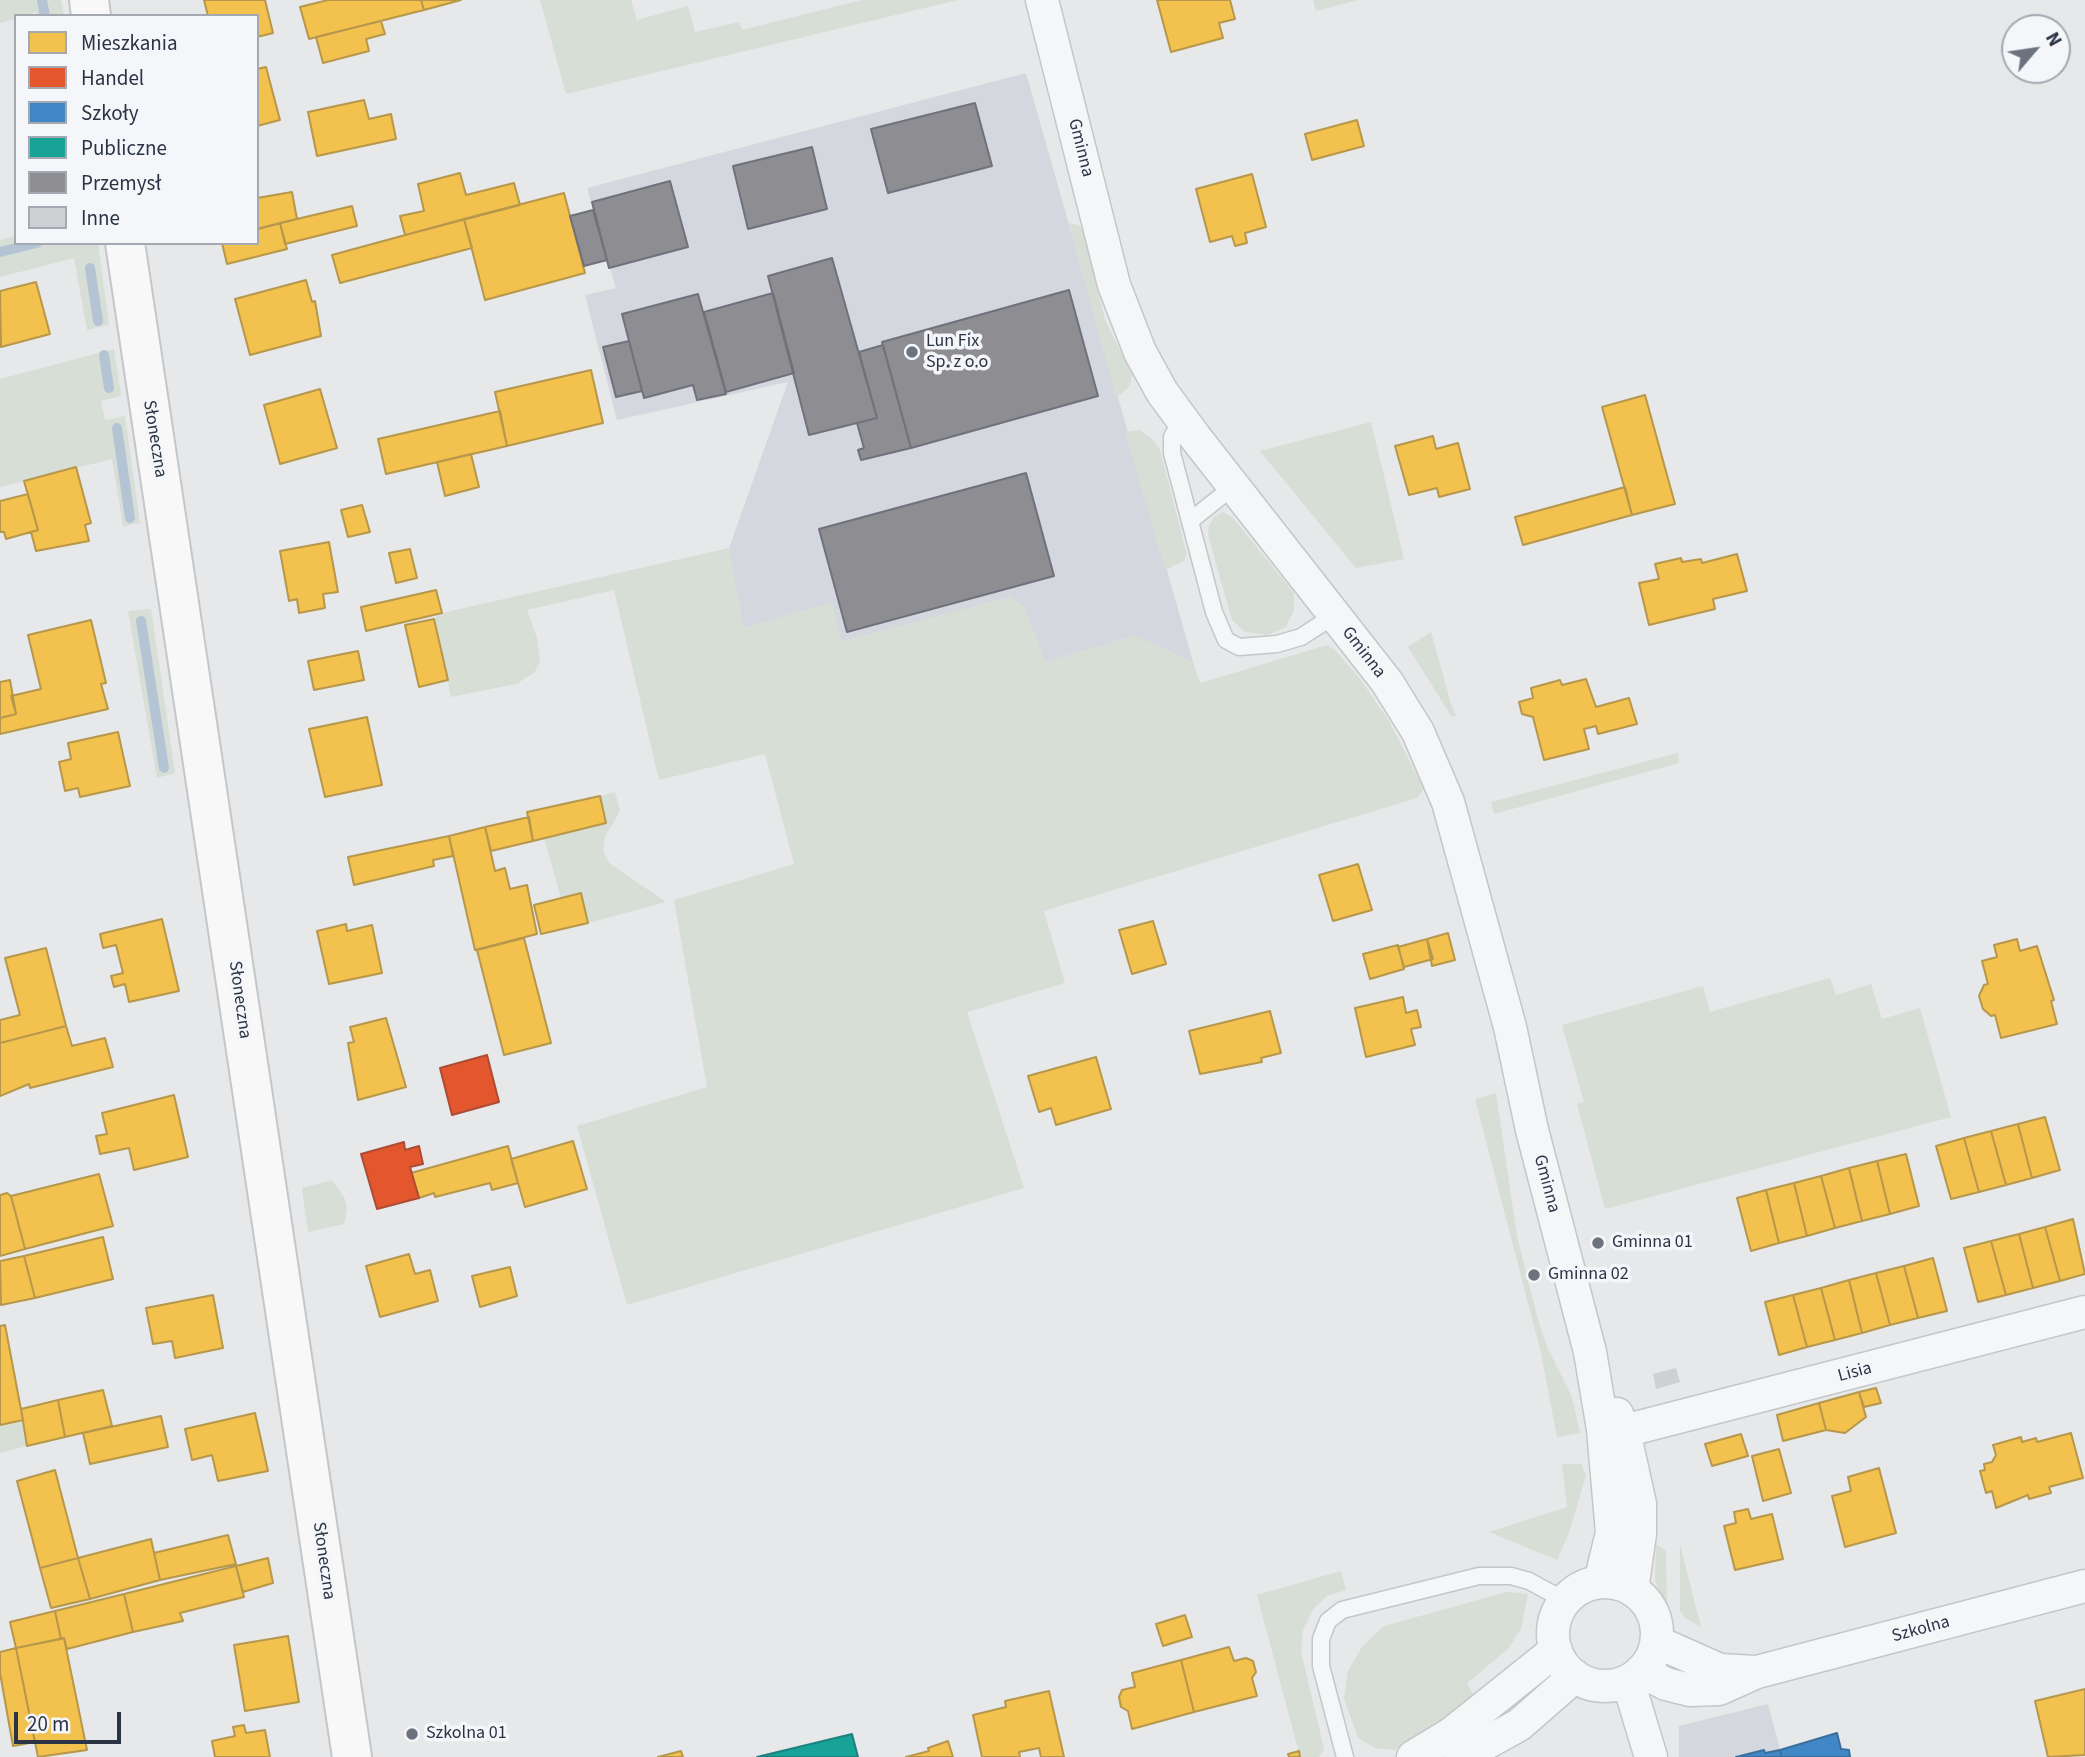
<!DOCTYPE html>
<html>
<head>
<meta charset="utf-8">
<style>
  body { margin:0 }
  #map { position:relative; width:2085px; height:1757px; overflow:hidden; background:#e6e8ea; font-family:"Source Sans 3",sans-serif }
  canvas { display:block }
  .legend { position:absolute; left:14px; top:14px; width:245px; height:231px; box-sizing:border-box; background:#f4f6f9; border:2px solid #a4a8b1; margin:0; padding:9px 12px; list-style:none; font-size:21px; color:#2b3445 }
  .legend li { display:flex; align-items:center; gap:14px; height:35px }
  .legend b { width:35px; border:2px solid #a4a8b1 }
  .north { position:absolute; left:2001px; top:14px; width:70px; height:70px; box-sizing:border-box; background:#f4f6f9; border:2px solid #a4a8b1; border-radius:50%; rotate:61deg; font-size:19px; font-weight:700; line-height:28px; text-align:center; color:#2b3445 }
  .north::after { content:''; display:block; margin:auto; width:24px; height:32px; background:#6c737f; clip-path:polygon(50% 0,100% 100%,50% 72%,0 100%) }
  .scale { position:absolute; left:14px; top:1712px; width:107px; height:32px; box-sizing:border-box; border:4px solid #2b3445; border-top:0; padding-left:9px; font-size:21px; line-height:24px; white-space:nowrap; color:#2b3445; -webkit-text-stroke:5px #f4f6f9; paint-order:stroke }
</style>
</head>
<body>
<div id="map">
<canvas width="2085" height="1757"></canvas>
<ul class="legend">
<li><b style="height:19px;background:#f2c14e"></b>Mieszkania</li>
<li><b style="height:19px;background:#e4572e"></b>Handel</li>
<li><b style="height:19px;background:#3f88c5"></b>Szkoły</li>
<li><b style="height:19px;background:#17a398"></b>Publiczne</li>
<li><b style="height:19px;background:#8d8d92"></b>Przemysł</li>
<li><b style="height:19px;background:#ced0d3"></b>Inne</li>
</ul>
<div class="north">N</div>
<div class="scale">20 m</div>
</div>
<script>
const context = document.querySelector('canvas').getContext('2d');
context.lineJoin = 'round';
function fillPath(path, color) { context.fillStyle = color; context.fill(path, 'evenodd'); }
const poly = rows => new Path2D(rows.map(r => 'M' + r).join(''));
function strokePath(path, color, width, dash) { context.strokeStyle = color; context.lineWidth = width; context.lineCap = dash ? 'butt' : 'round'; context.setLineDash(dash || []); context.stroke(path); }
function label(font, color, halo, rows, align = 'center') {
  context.font = font + ' "Source Sans 3",sans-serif'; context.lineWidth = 7; context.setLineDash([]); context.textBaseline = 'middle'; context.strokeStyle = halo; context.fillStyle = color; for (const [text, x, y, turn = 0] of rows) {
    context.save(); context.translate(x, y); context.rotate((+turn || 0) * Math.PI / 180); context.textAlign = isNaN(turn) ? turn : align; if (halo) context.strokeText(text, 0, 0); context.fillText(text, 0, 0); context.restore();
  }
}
fillPath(poly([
  [1026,73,1193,662,1135,636,1045,662,1024,608,1011,597,840,642,832,603,743,628,729,548,788,382,617,420,585,295,616,288,587,188],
  [1768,1704,1782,1757,1679,1757,1679,1726]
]), '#d4d7dd');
fillPath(poly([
  [0,0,61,0,64,16,38,16,37,12,0,23],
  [540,0,631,0,637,20,688,6,695,32,739,22,742,30,862,0,958,0,566,94],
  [1313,0,1358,0,1316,11],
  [1069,223,1078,225,1084,231,1105,320,1132,374,1130,386,1116,398],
  [16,236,16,243,98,243,109,325,87,330,74,258,0,277,0,240],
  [114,349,121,396,101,401,105,420,125,416,140,523,123,526,112,459,0,487,0,379],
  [1371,422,1404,559,1356,568,1260,451],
  [1140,430,1154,440,1160,450,1186,551,1185,560,1165,570,1125,432],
  [1223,512,1233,518,1294,593,1294,610,1286,627,1267,635,1245,632,1232,620,1209,539,1208,528,1214,517],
  [729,548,743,628,832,602,841,641,1011,597,1024,608,1045,662,1135,636,1193,662,1200,683,1327,645,1336,651,1360,679,1389,721,1424,789,1417,798,1044,911,1065,983,967,1012,1024,1188,627,1305,577,1126,707,1087,674,900,794,864,765,754,659,780,614,590,527,610,537,638,540,662,534,673,516,684,451,697,434,619,442,613],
  [151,609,175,773,157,778,128,611],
  [1431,632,1451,704,1456,716,1452,717,1408,647],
  [1678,753,1679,763,1494,814,1491,802],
  [615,792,620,811,605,837,603,851,609,863,666,902,588,923,581,893,561,898,544,838,606,823,600,796],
  [1830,978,1836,995,1871,984,1882,1019,1920,1008,1951,1117,1605,1209,1577,1104,1584,1102,1562,1025,1703,986,1710,1012],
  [1496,1093,1517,1236,1538,1320,1547,1347,1572,1397,1580,1433,1557,1437,1541,1353,1475,1099],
  [332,1180,345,1199,347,1209,344,1224,308,1232,302,1188],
  [21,1420,27,1446,0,1453,0,1425],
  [1562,1464,1581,1464,1586,1475,1569,1533,1557,1560,1489,1532,1567,1507],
  [1656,1544,1666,1551,1667,1607,1655,1581],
  [1680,1544,1701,1627,1685,1618,1680,1610],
  [1341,1571,1346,1590,1327,1596,1313,1609,1303,1630,1301,1651,1324,1749,1319,1757,1300,1757,1257,1595],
  [1507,1592,1528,1594,1521,1629,1508,1649,1467,1683,1475,1698,1425,1735,1394,1750,1375,1748,1358,1738,1344,1699,1348,1671,1362,1647,1384,1626]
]), '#d6ded6');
const homes = poly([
  [204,0,265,0,273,33,257,37,257,16,208,16,204,0],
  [328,0,421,0,424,10,309,39,300,7,328,0],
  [421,0,461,0,424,10,421,0],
  [1157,0,1230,0,1235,19,1219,23,1223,38,1171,52,1157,0],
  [381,21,385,34,366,39,369,51,323,63,316,37,381,21],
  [266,67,280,120,257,126,257,69,266,67],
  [364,100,369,119,391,114,396,139,317,156,308,112,364,100],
  [1357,120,1364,146,1312,160,1305,134,1357,120],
  [460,173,466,195,514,183,520,205,405,235,400,216,424,211,418,184,460,173],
  [1252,174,1266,227,1245,233,1247,243,1235,246,1232,236,1210,242,1196,189,1252,174],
  [292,192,297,219,258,229,257,198,292,192],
  [564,193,585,273,485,300,464,219,564,193],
  [352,206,357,226,285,244,280,223,352,206],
  [464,219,472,248,340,283,332,255,464,219],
  [280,223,287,249,227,264,222,243,257,243,257,229,280,223],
  [306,280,312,302,315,301,321,336,250,355,235,299,306,280],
  [36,282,50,334,1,347,0,291,36,282],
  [591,370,603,423,507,446,495,392,591,370],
  [320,389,337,448,280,464,264,405,320,389],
  [1645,395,1675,504,1632,515,1602,407,1645,395],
  [500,411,507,446,386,474,378,439,500,411],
  [1433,436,1436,449,1458,443,1470,489,1439,497,1437,488,1409,495,1395,446,1433,436],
  [471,454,479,487,445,496,437,462,471,454],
  [76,467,91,523,85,525,89,541,36,551,31,532,38,530,24,481,76,467],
  [1625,487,1632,515,1523,545,1515,517,1625,487],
  [28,494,38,530,6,539,4,532,0,532,0,501,28,494],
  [362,505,370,532,348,537,341,510,362,505],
  [329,542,338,592,323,594,325,608,299,613,297,599,289,601,280,551,329,542],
  [410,549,417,578,396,583,389,553,410,549],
  [1737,554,1747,591,1713,599,1715,609,1649,625,1639,583,1659,579,1655,564,1681,558,1682,562,1701,559,1702,563,1737,554],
  [436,590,442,613,366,631,361,607,436,590],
  [434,619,448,680,419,687,405,625,434,619],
  [91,620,106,683,101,684,108,709,0,734,0,718,16,714,11,696,41,689,28,635,91,620],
  [358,651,364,680,314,690,308,661,358,651],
  [1586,679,1596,707,1629,698,1637,724,1598,734,1596,726,1584,729,1589,749,1544,760,1533,717,1522,714,1519,702,1533,698,1531,688,1560,680,1562,685,1586,679],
  [10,680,16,714,0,718,0,682,10,680],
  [367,717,382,785,325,797,309,729,367,717],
  [118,732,130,786,80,797,78,788,65,791,59,762,71,759,68,743,118,732],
  [600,796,606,823,533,841,527,812,600,796],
  [529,817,533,841,491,851,485,827,529,817],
  [485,827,495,871,505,868,510,889,527,885,537,934,475,950,449,836,485,827],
  [449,836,453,856,433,860,434,866,354,885,348,857,449,836],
  [1358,864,1372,910,1333,921,1319,875,1358,864],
  [581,893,588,923,541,934,534,905,581,893],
  [162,919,179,991,129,1002,125,984,114,987,111,976,123,973,116,945,103,948,100,934,162,919],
  [1153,921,1166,964,1132,974,1119,930,1153,921],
  [346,924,347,931,372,925,382,973,329,984,317,931,346,924],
  [1448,933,1455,960,1432,966,1427,939,1448,933],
  [524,938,551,1043,504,1055,477,950,524,938],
  [1427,939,1433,959,1404,967,1398,947,1427,939],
  [2017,939,2020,951,2037,946,2054,1000,2051,1001,2057,1024,2001,1038,1995,1015,1991,1016,1983,1009,1979,996,1984,985,1988,984,1982,961,1997,957,1994,945,2017,939],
  [1398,945,1404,969,1370,979,1363,954,1398,945],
  [46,948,66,1026,0,1043,0,1020,20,1015,5,958,46,948],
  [1403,997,1406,1013,1417,1010,1421,1027,1411,1029,1415,1045,1366,1057,1355,1008,1403,997],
  [1270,1011,1281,1053,1261,1058,1262,1062,1200,1074,1189,1031,1270,1011],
  [386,1018,406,1087,358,1100,348,1043,354,1042,350,1027,386,1018],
  [66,1026,72,1046,105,1038,113,1067,30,1088,29,1084,0,1096,0,1043,66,1026],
  [1096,1057,1111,1109,1056,1125,1051,1108,1039,1112,1028,1076,1096,1057],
  [174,1095,188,1157,134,1170,129,1148,100,1154,96,1136,107,1134,102,1113,174,1095],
  [2045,1117,2060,1170,2032,1178,2018,1124,2045,1117],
  [2018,1124,2032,1178,2006,1185,1991,1131,2018,1124],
  [1991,1131,2006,1185,1979,1192,1964,1138,1991,1131],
  [1964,1138,1979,1192,1951,1199,1936,1146,1964,1138],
  [573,1141,587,1189,525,1207,511,1159,573,1141],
  [508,1146,518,1183,492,1190,490,1183,435,1197,434,1193,419,1198,411,1173,508,1146],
  [1906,1154,1919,1206,1890,1214,1877,1161,1906,1154],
  [1877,1161,1890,1214,1862,1221,1849,1168,1877,1161],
  [1849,1168,1862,1221,1835,1228,1821,1176,1849,1168],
  [99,1174,113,1226,25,1249,11,1196,99,1174],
  [1821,1176,1835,1228,1807,1236,1794,1183,1821,1176],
  [1794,1183,1807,1236,1779,1243,1766,1190,1794,1183],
  [1766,1190,1779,1243,1751,1251,1737,1198,1766,1190],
  [7,1193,11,1196,25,1249,0,1256,0,1195,7,1193],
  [2073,1219,2085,1274,2060,1281,2045,1227,2073,1219],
  [2045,1227,2060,1281,2033,1288,2019,1234,2045,1227],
  [2019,1234,2033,1288,2006,1295,1991,1241,2019,1234],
  [103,1237,113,1279,35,1298,24,1256,103,1237],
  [1991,1241,2006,1295,1978,1302,1964,1248,1991,1241],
  [409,1254,415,1274,430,1270,438,1301,380,1317,366,1266,409,1254],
  [24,1256,35,1298,1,1305,0,1261,24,1256],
  [1933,1258,1947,1311,1918,1318,1904,1266,1933,1258],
  [1904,1266,1918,1318,1890,1325,1876,1273,1904,1266],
  [510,1267,517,1296,480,1307,472,1276,510,1267],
  [1876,1273,1890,1325,1862,1333,1849,1280,1876,1273],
  [1849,1280,1862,1333,1835,1340,1821,1288,1849,1280],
  [1821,1288,1835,1340,1807,1347,1793,1295,1821,1288],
  [213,1295,223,1348,175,1358,172,1341,153,1344,146,1308,213,1295],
  [1793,1295,1807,1347,1779,1355,1765,1302,1793,1295],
  [5,1325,23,1420,0,1425,0,1326,5,1325],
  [1876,1388,1881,1403,1864,1407,1859,1392,1876,1388],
  [103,1390,112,1426,65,1437,58,1400,103,1390],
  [1859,1392,1866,1417,1845,1433,1826,1430,1819,1403,1859,1392],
  [58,1400,65,1437,27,1446,21,1409,58,1400],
  [1819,1403,1826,1430,1783,1441,1777,1415,1819,1403],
  [255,1413,268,1471,218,1481,212,1455,192,1460,185,1429,255,1413],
  [161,1416,168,1447,90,1464,83,1433,161,1416],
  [2071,1433,2083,1478,2049,1487,2051,1493,2029,1499,2028,1495,1996,1508,1992,1491,1986,1493,1980,1471,1985,1470,1984,1464,1992,1462,1996,1455,1993,1445,2021,1437,2022,1442,2036,1438,2037,1442,2071,1433],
  [1741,1434,1748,1456,1712,1466,1705,1444,1741,1434],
  [1779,1449,1791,1493,1763,1501,1752,1456,1779,1449],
  [1879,1468,1896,1533,1845,1547,1832,1496,1851,1491,1848,1477,1879,1468],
  [55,1470,78,1558,40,1568,17,1481,55,1470],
  [1748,1509,1751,1519,1772,1514,1783,1559,1735,1570,1724,1526,1736,1523,1734,1512,1748,1509],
  [228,1535,236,1564,160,1580,154,1553,228,1535],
  [151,1539,160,1580,90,1599,78,1558,151,1539],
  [78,1558,90,1599,51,1608,40,1568,78,1558],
  [268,1558,273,1583,243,1592,236,1566,268,1558],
  [236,1566,244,1597,180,1613,183,1621,133,1632,124,1594,236,1566],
  [124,1594,133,1632,67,1649,64,1638,61,1639,55,1611,124,1594],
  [55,1611,61,1639,16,1648,10,1622,55,1611],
  [1185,1615,1192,1637,1163,1646,1156,1624,1185,1615],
  [288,1636,299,1702,245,1711,234,1645,288,1636],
  [64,1638,87,1750,38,1757,16,1648,64,1638],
  [1229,1647,1234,1661,1246,1658,1253,1661,1256,1672,1252,1678,1257,1696,1194,1712,1181,1660,1229,1647],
  [16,1648,35,1742,13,1746,0,1673,0,1652,16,1648],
  [1181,1660,1194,1712,1132,1729,1128,1711,1121,1707,1119,1697,1122,1690,1135,1687,1132,1673,1181,1660],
  [2085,1689,2085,1755,2048,1757,2035,1701,2085,1689],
  [1049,1691,1064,1757,1041,1757,1039,1748,1019,1752,1020,1757,982,1757,973,1715,1006,1707,1005,1701,1049,1691],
  [244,1725,246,1733,265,1730,270,1757,215,1757,212,1741,235,1736,233,1727,244,1725],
  [948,1741,953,1757,906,1757,929,1751,928,1748,948,1741],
  [681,1751,683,1757,658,1757,681,1751],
  [1299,1751,1300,1757,1289,1757,1288,1754,1299,1751]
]);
fillPath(homes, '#f2c14e');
strokePath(homes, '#b6974b', 2);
const shops = poly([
  [487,1055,499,1102,452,1115,440,1068,487,1055],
  [404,1142,405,1150,419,1146,423,1164,410,1167,419,1198,377,1209,361,1154,404,1142]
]);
fillPath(shops, '#e4572e');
strokePath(shops, '#ac4c35', 2);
const schools = poly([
  [1837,1733,1841,1749,1849,1750,1850,1757,1782,1757,1780,1750,1837,1733],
  [1764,1750,1765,1753,1780,1750,1782,1757,1736,1757,1764,1750]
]);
fillPath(schools, '#3f88c5');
strokePath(schools, '#396f9f', 2);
const public = poly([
  [852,1734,858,1757,757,1757,852,1734]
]);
fillPath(public, '#17a398');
strokePath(public, '#1d827f', 2);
const industry = poly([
  [975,103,992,166,888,193,871,129,975,103],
  [812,147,827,209,748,229,733,166,812,147],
  [670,181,688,247,609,268,592,202,670,181],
  [593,210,607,260,584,266,570,216,593,210],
  [832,258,877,418,809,435,768,276,832,258],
  [1069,290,1098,396,911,448,882,342,1069,290],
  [773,293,794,373,726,392,704,312,773,293],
  [698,294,726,394,697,400,693,385,644,398,622,314,698,294],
  [629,341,642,391,616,397,603,347,629,341],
  [883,345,911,448,861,460,858,450,864,448,857,423,877,418,859,352,883,345],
  [1026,473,1054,576,847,632,819,529,1026,473]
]);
fillPath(industry, '#8d8d92');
strokePath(industry, '#70727b', 2);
strokePath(poly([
  [42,0,45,16],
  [0,252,37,243],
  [90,268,98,321],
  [104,355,109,388],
  [117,428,130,518],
  [141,621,164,768]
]), '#b4c4d5', 10);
fillPath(poly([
  [1676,1368,1680,1382,1656,1389,1653,1374]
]), '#ced0d3');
const service = poly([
  [1182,419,1172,437,1172,453,1214,612,1226,640,1239,647,1277,644,1301,637,1335,615],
  [1190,521,1234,486],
  [1345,1757,1321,1666,1321,1639,1328,1621,1342,1610,1479,1576,1511,1576,1529,1581,1566,1601]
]);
const minor = poly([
  [1042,0,1114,285,1140,352,1162,392,1195,437,1387,682,1418,732,1448,802,1510,1027,1532,1130,1590,1352,1603,1429,1612,1533,1600,1582],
  [1617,1414,1624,1431,1640,1504,1640,1534,1632,1590],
  [1624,1431,2085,1312],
  '1553 1634a52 52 0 1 1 104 0a52 52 0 1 1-104 0Z',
  [1657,1642,1720,1670,1755,1672],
  [1641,1671,1666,1684,1690,1690,1719,1689,1757,1672,2085,1586],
  [1628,1681,1651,1757],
  [1413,1757,1451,1734,1556,1650],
  [1461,1757,1519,1725,1575,1676]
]);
const secondary = poly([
  [89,0,91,16],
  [125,243,352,1757]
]);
strokePath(service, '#c4c6c8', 19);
strokePath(minor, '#c4c6c8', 35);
strokePath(secondary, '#c4c6c8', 42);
strokePath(service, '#f5f6f7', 16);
strokePath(minor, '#f5f6f7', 32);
strokePath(secondary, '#f8f8f8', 38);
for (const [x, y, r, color] of [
  [912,352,7,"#6c737f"],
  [1598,1243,7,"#6c737f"],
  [1534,1275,7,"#6c737f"],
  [412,1734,7,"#6c737f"]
]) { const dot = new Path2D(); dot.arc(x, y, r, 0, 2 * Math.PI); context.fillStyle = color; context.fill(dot); strokePath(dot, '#f4f6f9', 2.5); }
label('18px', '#2b3445', '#f4f6f9', [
  ["Gminna",1080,148,76],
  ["Słoneczna",154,439,81],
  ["Gminna",1363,653,52],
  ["Słoneczna",239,1000,82],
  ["Gminna",1546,1184,75],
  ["Lisia",1855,1373,-15],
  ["Słoneczna",323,1561,82],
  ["Szkolna",1921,1630,-15]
]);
label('18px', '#2b3445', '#f4f6f9', [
  ["Lun Fix",926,342],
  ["Sp. z o.o",926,363],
  ["Gminna 01",1612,1243],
  ["Gminna 02",1548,1275],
  ["Szkolna 01",426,1734]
], 'left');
</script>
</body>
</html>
